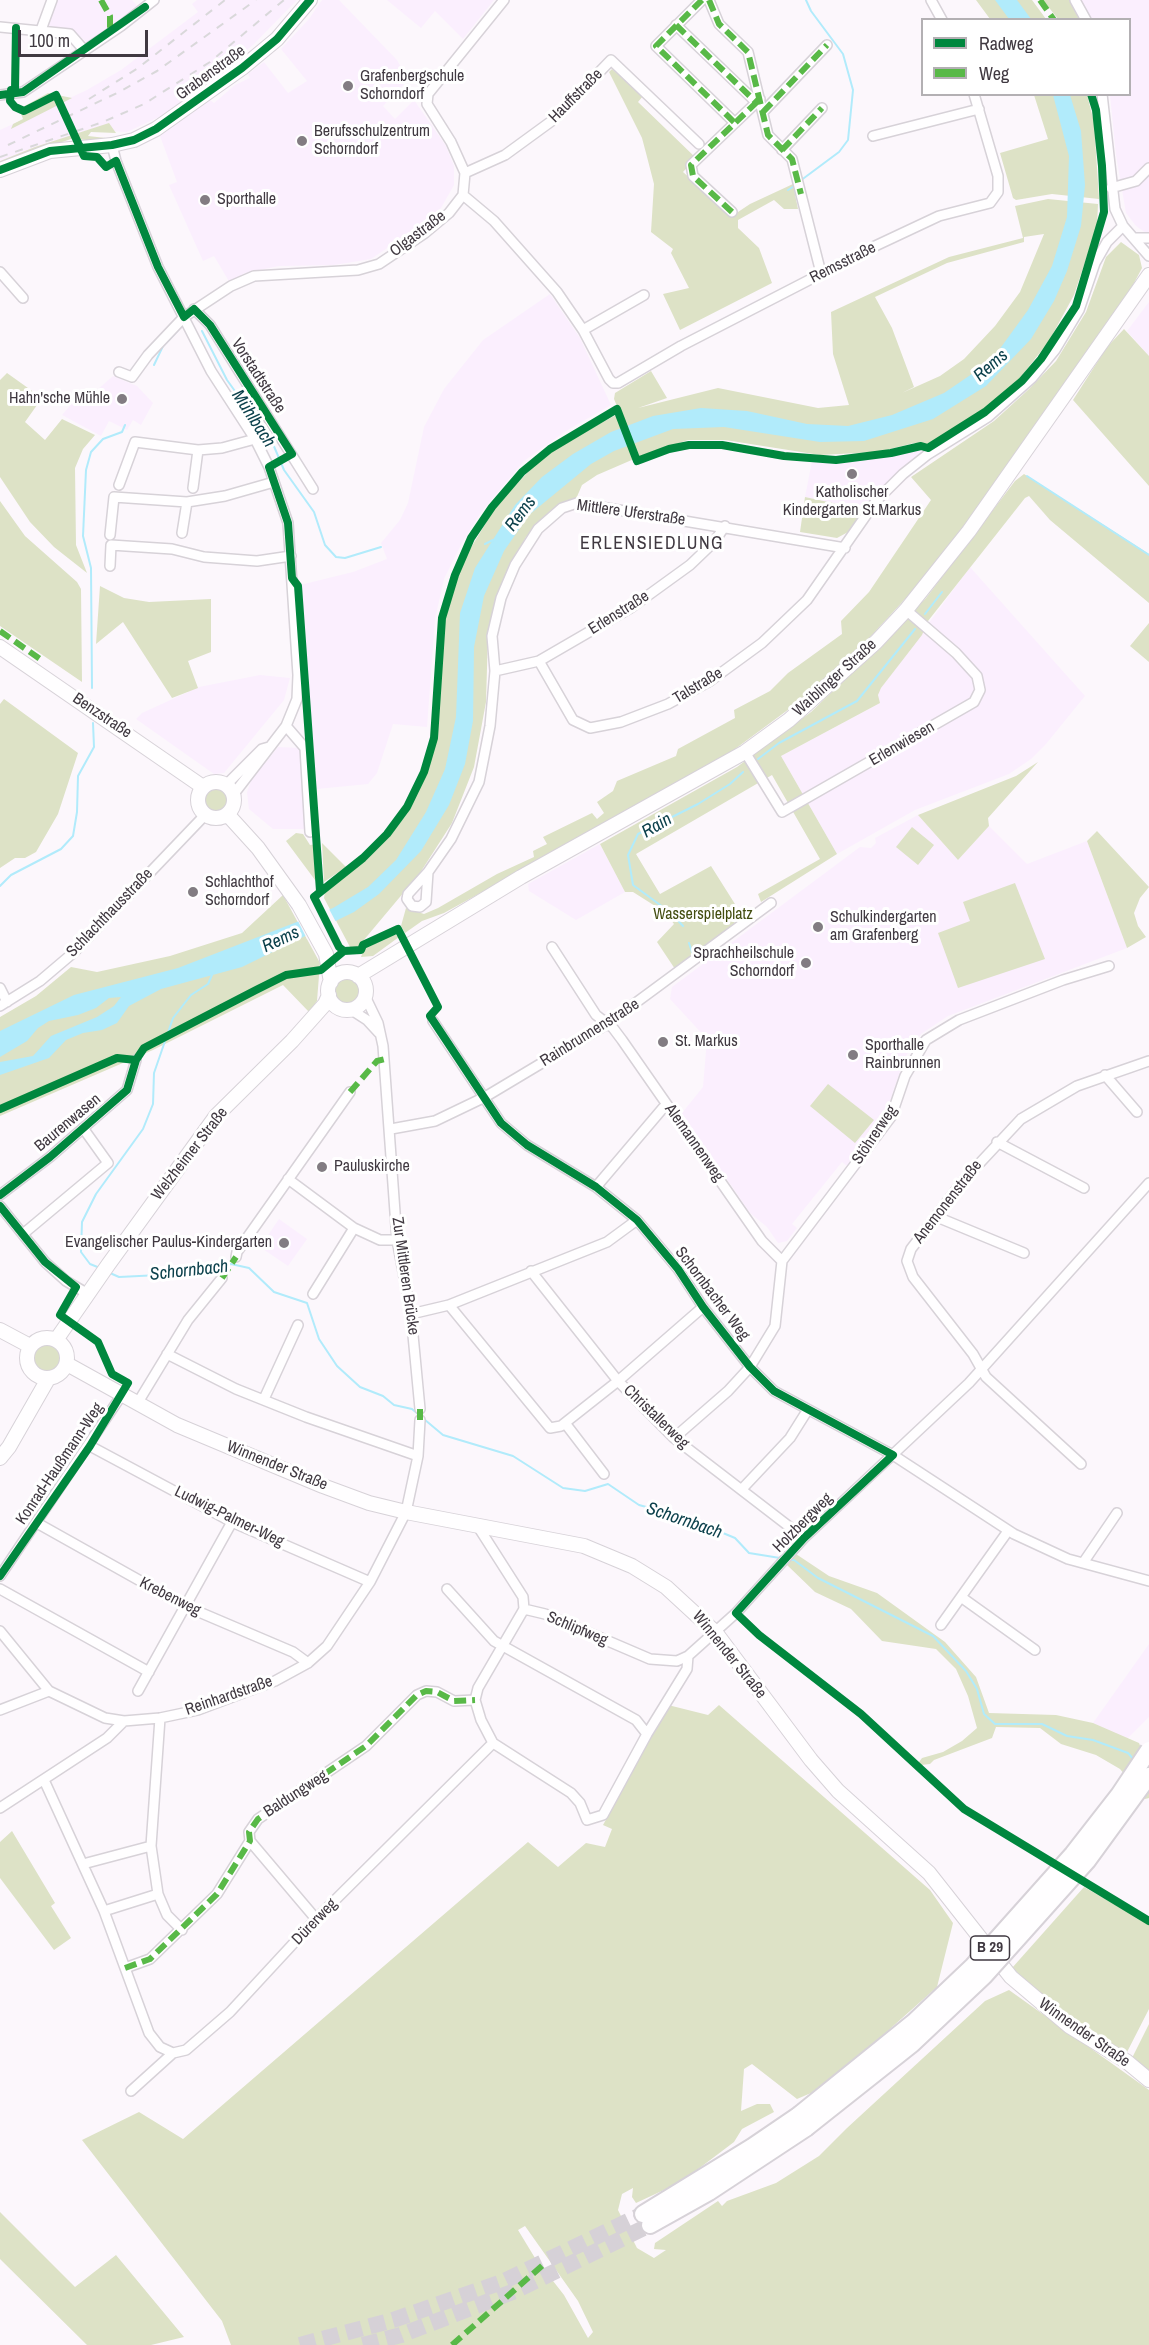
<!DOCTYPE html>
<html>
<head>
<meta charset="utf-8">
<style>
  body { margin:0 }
  #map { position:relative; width:1149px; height:2345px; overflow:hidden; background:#fcf7fc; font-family:"Archivo Narrow",sans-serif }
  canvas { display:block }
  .legend { position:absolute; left:921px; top:18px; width:210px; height:78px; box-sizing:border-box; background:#fff; border:2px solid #b3b0b3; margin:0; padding:8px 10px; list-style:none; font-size:18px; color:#403941 }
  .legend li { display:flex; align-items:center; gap:12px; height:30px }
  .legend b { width:30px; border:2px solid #b3b0b3 }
  .scale { position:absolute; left:18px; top:30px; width:130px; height:27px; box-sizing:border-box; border:3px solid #403941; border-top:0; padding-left:8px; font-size:18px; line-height:21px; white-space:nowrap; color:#403941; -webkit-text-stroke:4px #fff; paint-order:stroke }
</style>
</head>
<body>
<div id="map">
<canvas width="1149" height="2345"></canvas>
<ul class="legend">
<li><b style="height:8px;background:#00873e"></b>Radweg</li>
<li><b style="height:8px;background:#58b947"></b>Weg</li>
</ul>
<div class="scale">100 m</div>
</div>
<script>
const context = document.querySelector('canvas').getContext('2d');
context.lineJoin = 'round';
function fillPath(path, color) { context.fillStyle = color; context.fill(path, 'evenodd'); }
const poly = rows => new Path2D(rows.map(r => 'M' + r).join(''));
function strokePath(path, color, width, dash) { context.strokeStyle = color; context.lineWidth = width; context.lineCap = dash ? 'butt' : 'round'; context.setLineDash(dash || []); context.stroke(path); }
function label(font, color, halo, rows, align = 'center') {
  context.font = font + ' "Archivo Narrow",sans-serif'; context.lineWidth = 6; context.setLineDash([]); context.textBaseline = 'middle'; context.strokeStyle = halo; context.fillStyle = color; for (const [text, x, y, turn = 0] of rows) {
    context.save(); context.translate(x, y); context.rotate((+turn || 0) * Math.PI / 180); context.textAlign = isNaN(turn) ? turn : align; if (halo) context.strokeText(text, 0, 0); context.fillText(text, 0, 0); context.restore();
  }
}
fillPath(poly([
  [54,0,132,0,139,8,89,44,77,34,44,29],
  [197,0,297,0,253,45,194,91,192,88,178,95,181,102,159,117,127,132,87,130,0,161,0,130,87,90,121,70,198,12,192,4],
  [322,0,339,0,397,60,408,80,383,106,395,119,414,100,446,146,454,166,454,185,441,208,429,220,371,259,334,265,279,266,245,273,230,283,214,256,203,261,169,185,177,182,160,136,210,100,214,103,235,85,250,78,248,74,264,62,288,93,307,81,281,49,309,19],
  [387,0,494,0,463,39,435,11,421,28],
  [1081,0,1149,0,1149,235,1136,226,1126,213,1116,155,1110,95,1130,94,1130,20,1092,19],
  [550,294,580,338,611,405,566,431,524,461,482,511,463,541,444,579,435,619,427,727,393,724,377,773,368,784,317,789,300,585,353,572,387,559,381,543,400,520,408,503,424,427,444,389,483,340],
  [1149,302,1149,356,1127,331],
  [113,376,137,386,153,403,141,425,133,420,127,430,109,421,101,436,62,415,74,401,97,390],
  [920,447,923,452,890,479,865,510,805,497,812,461,858,461],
  [970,567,1085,696,1046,744,1031,759,1009,774,915,810,837,854,781,756,880,703,878,695,881,688],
  [260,675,290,678,284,700,224,773,214,774,136,719,142,713,199,687],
  [278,747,301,748,307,829,273,829,249,809,247,792,251,781],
  [918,815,958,860,989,826,1027,864,1087,841,1127,948,948,1016,921,1034,905,1057,890,1101,879,1122,847,1166,842,1162,792,1224,797,1228,787,1241,778,1243,767,1227,750,1213,682,1113,703,1087,707,1039,670,999,672,987,860,847,871,848,876,843,875,838],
  [600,844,625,892,576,920,529,891,528,884],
  [279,1219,307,1239,288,1266,260,1247],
  [1149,1644,1149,1717,1127,1739,1093,1723]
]), '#fbeffe');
fillPath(poly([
  [976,0,1032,0,1046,19,990,19],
  [1043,0,1069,0,1079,19,1058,19],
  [612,69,643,96,638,102,696,158,683,172,732,216,750,204,793,184,798,209,784,209,774,200,738,220,738,228,759,248,772,283,680,330,663,294,689,288,671,253,673,249,651,232,654,184,646,153,642,138,609,72],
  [48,93,72,98,11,129,13,124,23,119,20,111,23,107],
  [1034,95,1087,95,1094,122,1099,199,1052,194,1016,200,1013,198,1000,153,1048,139],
  [109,123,116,133,91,132,88,136,106,138,103,141,71,139,0,163,0,161,35,147],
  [1048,199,1098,204,1097,226,1074,295,1049,341,1016,383,984,410,932,445,914,443,878,452,820,455,725,440,688,440,638,457,614,399,615,393,651,371,667,398,638,408,718,388,818,408,849,405,833,354,831,312,949,257,1023,238,1015,206],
  [1044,234,1020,292,995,326,964,359,940,376,902,393,914,387,892,328,875,297,947,263,1024,242,1024,237],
  [1121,242,1139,255,1142,268,1133,285,986,498,929,573,859,649,808,695,735,749,613,820,444,913,422,921,405,933,401,926,406,908,424,914,438,908,497,874,534,857,533,851,547,844,543,837,592,813,597,819,604,813,597,802,613,791,617,781,676,756,678,749,735,718,734,710,770,691,788,673,842,634,841,621,869,592,931,500,911,477,994,421,1029,389,1056,361,1086,312,1106,257],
  [1124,329,1149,356,1149,486,1073,400,1107,347],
  [7,373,42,398,25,422,45,440,62,419,95,435,83,449,75,468,76,545,87,573,54,547,30,522,0,477,0,380],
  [616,415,634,459,597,475,582,485,576,499,552,510,526,537,509,570,488,634,486,702,474,767,452,823,420,873,358,947,350,947,324,898,325,891,369,857,392,833,407,814,419,791,436,741,444,628,449,600,467,554,497,505,530,470,553,449],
  [1024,474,1149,554,1149,603,1050,520,1029,496,1025,498,928,621,922,635,881,688,878,695,880,703,781,756,837,854,761,902,758,894,820,859,772,775,636,854,660,894,711,866,740,912,732,919,735,923,675,969,657,942,674,924,667,915,669,907,663,911,633,892,625,892,600,844,737,767,811,712,895,631,926,598,1015,481],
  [805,497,865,510,850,531,837,538,800,532],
  [0,501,25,536,77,582,81,589,82,682,0,626],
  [100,586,124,598,149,602,211,599,211,652,188,661,198,688,172,698,123,622,96,644],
  [1149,623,1149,662,1130,646],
  [4,699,78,753,58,814,36,852,25,858,15,858,0,868,0,704],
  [1038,762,988,818,989,826,958,860,918,815,1016,776],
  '204 801a12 12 0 1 1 24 0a12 12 0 1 1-24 0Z',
  [912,827,934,845,918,865,896,847],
  [1097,831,1149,887,1140,898,1134,913,1138,926,1146,937,1127,948,1087,841],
  [296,833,303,834,310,845,317,844,318,884,286,841],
  [322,843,346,867,324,882],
  [1015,883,1045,959,958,988,938,933,970,921,963,902],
  [283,895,320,963,317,1001,309,1012,283,985,153,1050,0,1116,0,1017,36,996,71,967,97,972,170,956,242,933],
  [391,932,399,937,373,956,361,957,364,949],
  '333 991a14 14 0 1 1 28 0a14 14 0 1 1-28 0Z',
  [828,1084,874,1120,855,1143,810,1106],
  '32 1358a15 15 0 1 1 30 0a15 15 0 1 1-30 0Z',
  [796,1554,829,1576,877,1593,945,1642,976,1677,989,1713,1056,1715,1093,1723,1139,1743,1149,1768,1149,1798,1145,1799,1120,1769,1096,1755,1061,1744,1040,1728,996,1727,992,1738,934,1760,930,1764,921,1765,919,1762,922,1758,943,1752,962,1741,977,1728,968,1696,956,1669,936,1649,882,1641,851,1609,815,1592,787,1565],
  [668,1705,708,1715,719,1705,930,1890,953,1923,937,1987,873,2044,811,2093,797,2099,752,2064,744,2069,741,2111,757,2104,770,2104,774,2112,742,2129,734,2142,681,2182,636,2203,632,2197,633,2188,622,2194,618,2210,637,2248,654,2258,666,2250,654,2249,655,2243,718,2201,722,2206,727,2201,776,2183,819,2156,847,2128,985,2001,1009,1990,1149,2090,1149,2345,231,2345,222,2321,82,2140,139,2112,183,2139,528,1842,558,1867,586,1843,605,1847,612,1829,603,1825],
  [525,2226,578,2301,593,2332,588,2338,564,2295,535,2258,518,2230],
  [12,1831,55,1903,51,1906,71,1938,54,1950,0,1878,0,1842],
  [1084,1887,1149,1924,1149,2009,1125,2056,1077,2027,1012,1968],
  [1149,2024,1149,2073,1131,2060],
  [0,2212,75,2287,116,2255,184,2337,151,2345,87,2345,0,2259]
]), '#dde2c6');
fillPath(poly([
  [995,0,1017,0,1031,19,1009,19],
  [1053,95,1070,95,1081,131,1085,185,1081,226,1067,271,1054,301,1031,339,986,386,933,419,864,441,820,442,724,427,673,429,614,451,591,464,529,515,504,551,484,596,474,647,473,721,465,764,449,805,421,851,379,894,354,912,242,967,161,989,129,1006,117,1023,102,1030,83,1033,66,1040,49,1058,0,1075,0,1062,33,1056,51,1036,97,1017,114,1006,121,997,109,998,96,1008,78,1015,49,1021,38,1028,27,1041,0,1057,0,1031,74,995,178,968,333,908,368,887,396,860,426,812,445,769,456,717,460,613,475,568,515,505,542,477,573,454,611,432,653,416,701,408,747,411,807,424,848,426,892,415,944,393,991,361,1028,310,1052,266,1067,217,1069,156]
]), '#b1ebfb');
fillPath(poly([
  [328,907,337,924,307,939,298,921]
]), '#fcf7fc');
strokePath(poly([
  [800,181,839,152,848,140,853,90,843,54,811,11,806,0],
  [788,190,796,185],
  [202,331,227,380,273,444,284,470,314,512,325,545,336,557,345,558,381,547],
  [154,365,163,346,178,330],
  [1027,476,1149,555],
  [485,544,493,540],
  [925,614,942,592],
  [92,688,91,568,83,536,86,470,91,452,103,439,122,432,125,425],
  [758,759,779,743,857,701,915,629],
  [0,886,11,875,61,849,73,836,77,812,78,776,94,747,93,723],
  [683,926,671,913,633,885,628,855,638,834,698,804,730,784,743,772],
  [689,943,692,952],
  [100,1268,90,1264,81,1252,82,1222,96,1194,143,1129,153,1104,154,1073,173,1018,191,995,208,984,212,975],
  [110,1273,119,1277,200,1273,231,1264,249,1268,274,1292,307,1303,319,1339,337,1366,360,1387,383,1396,394,1405,412,1409,443,1435,513,1456,563,1488,585,1491,608,1484,639,1505,687,1518,735,1538,749,1553,780,1558],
  [788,1560,794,1560,818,1578,933,1636,966,1671,977,1689,984,1714,995,1724,1042,1724,1067,1736,1093,1740,1128,1753,1135,1761]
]), '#b1ebfb', 2);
strokePath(poly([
  [300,2345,393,2320,502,2282,643,2214],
  [363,2345,401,2335,515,2291,650,2225]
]), '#d6d1d7', 16, [16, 8]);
const street = poly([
  [702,0,656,46,735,123],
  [709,0,719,24,748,52,768,135,792,159,821,273],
  [931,0,942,20],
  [1075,0,1086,20],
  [676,25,757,103],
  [0,27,70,34,84,50],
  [41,30,52,0],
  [1102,94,1115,209,1123,226,1149,256],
  [0,95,23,92,121,26,154,0],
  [763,112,827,45],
  [873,136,979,109],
  [112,145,116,161,158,267,211,371,255,439,269,467,288,523,298,675,297,699,286,726,233,795],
  [782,150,822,108],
  [465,173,505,155,553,120,611,60,699,144],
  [1111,188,1136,181,1149,168],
  [463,195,494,221,557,292,583,330,609,379,613,383,618,383,681,346,873,247,939,216,990,203,998,192,998,176,974,94],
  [732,212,693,176,691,165,760,99],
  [1135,238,1149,238],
  [0,272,23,298],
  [194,309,210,325,313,489],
  [583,330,644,295],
  [119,372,132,377,148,355,184,317,231,286,254,276,358,270,379,264,425,233,449,213,463,195,465,173,451,142,427,104,428,94,504,0],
  [119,485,135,442,198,450,222,448,255,439],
  [193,488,198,450],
  [182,533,187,502],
  [110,535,114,497,187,502,225,496,274,482],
  [110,566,111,545,172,549,204,557,257,561,291,556],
  [539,661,573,720,590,728,621,722,668,704,710,681,762,643,807,600,876,501,903,474,927,455,988,417,1032,378,1055,350,1079,310,1095,263,1107,242,1123,226],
  [495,671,539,661,632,607,690,565,714,542,725,526],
  [286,726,305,748,310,832],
  [745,752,782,812,974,702,980,690,977,676,956,653,906,610],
  [226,785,262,749,269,747],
  [428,872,426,902,420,907,412,906,407,899,408,894,428,872,451,839,479,782,490,726,495,671,492,636,501,598,515,565,538,529,562,508,577,503,845,548],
  [552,947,596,1015,613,1028,622,1040,762,1241,782,1261],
  [0,988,7,1002],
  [365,996,378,1023,383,1046,397,1240,411,1314,420,1409],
  [0,1006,40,981,73,953,205,815],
  [350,1009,367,1020,379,1033],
  [433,1021,501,1123,527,1145,596,1187,637,1220,678,1269,703,1307,750,1367,774,1391,893,1455,1014,1534,1068,1559,1149,1581],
  [1105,1075,1137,1112],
  [391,1129,435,1121,485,1097,607,1024,771,903],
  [997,1142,1084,1188],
  [288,1179,354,1228,380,1240,397,1240],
  [596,1187,663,1108,668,1106],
  [0,1195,50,1157,127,1090,136,1060],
  [0,1206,45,1262,66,1281,88,1294],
  [937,1217,1024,1253],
  [23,1234,108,1163,83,1128],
  [236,1257,237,1252,350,1092],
  [531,1271,618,1381,674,1438,804,1538],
  [313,1294,354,1228],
  [449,1305,550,1428,561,1426,618,1381,703,1307],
  [411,1314,449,1305,607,1242,637,1220],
  [167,1354,236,1389,306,1417,418,1456],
  [264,1399,298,1325],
  [137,1404,188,1320,222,1278],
  [565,1423,604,1474],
  [674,1438,728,1391,750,1367,775,1326,782,1261,891,1117,905,1076,926,1040,959,1020,1063,980,1109,966],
  [90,1446,232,1522,370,1582],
  [1081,1464,986,1377,973,1354,913,1277,907,1261,911,1249,963,1181,1021,1119,1077,1086,1149,1061],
  [742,1489,790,1438,807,1411],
  [37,1523,185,1606,293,1652,308,1663],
  [477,1525,523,1597,524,1609],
  [1083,1563,1117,1513],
  [0,1576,121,1396],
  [0,1589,149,1672],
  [447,1589,494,1641,636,1720,647,1734],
  [961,1597,1035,1650],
  [524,1609,545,1614,650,1659,677,1661,688,1656,736,1613,804,1538,969,1383,1149,1183],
  [524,1609,478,1688,475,1700,481,1720,493,1743,571,1793,580,1803,587,1820,603,1815,647,1734,687,1669,688,1656],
  [941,1625,1008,1531],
  [0,1631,49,1691,105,1718,124,1721,160,1718,198,1710,275,1681,308,1663,327,1646,370,1582,406,1512,418,1456,420,1420],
  [138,1691,232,1522],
  [0,1710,49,1691],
  [160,1718,151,1846,158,1894,167,1915,182,1930],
  [44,1780,104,1911,149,2033,160,2047,173,2053],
  [0,1808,107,1738,124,1721],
  [250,1841,316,1919],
  [83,1864,151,1846],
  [104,1911,158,1894],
  [125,1968,150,1959,217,1894,250,1841,249,1832,258,1819,366,1746,417,1695,426,1691,437,1692,454,1701,475,1700],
  [131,2091,173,2053,186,2050,230,2012,316,1919,493,1743]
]);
const secondary = poly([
  [0,170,50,151,112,145,134,140,156,129,242,68,277,39,310,0],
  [0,647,203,787],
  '198 800a18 18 0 1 1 36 0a18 18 0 1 1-36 0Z',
  [228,815,258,848,299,905,326,954,331,982],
  '328 991a19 19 0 1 1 38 0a19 19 0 1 1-38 0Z',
  [358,976,521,877,745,752,789,720,876,642,906,610,969,531,1149,275],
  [0,1330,30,1346],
  '27 1358a20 20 0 1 1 40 0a20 20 0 1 1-40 0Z',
  [56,1340,108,1265,216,1116,292,1041,325,1004,329,995],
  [67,1364,177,1425,323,1486,369,1503,406,1512,584,1546,632,1566,666,1587,716,1633,811,1760,838,1791,929,1873,1011,1977,1069,2026,1126,2061,1149,2080],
  [0,1458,9,1447,48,1379]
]);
const highway = poly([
  [643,2214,752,2147,799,2115],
  [650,2225,709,2192,806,2128]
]);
strokePath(street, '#d7d2d8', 12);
strokePath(secondary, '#d7d2d8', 16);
strokePath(highway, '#d7d2d8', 20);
strokePath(street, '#fffeff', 9);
strokePath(secondary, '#fffeff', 14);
strokePath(highway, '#fffeff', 16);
strokePath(poly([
  [89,99,138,68,225,0],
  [8,145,119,92,157,71,256,0],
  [0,157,103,122,144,104,210,62,284,0]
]), '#d9d8da', 2, [8, 8]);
const highwayBridge = poly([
  [799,2115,914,2022,973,1966,1073,1854,1119,1795,1149,1750],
  [806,2128,912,2044,984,1976,1087,1861,1149,1776]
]);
strokePath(highwayBridge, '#d7d2d8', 20, []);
strokePath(highwayBridge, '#fffeff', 16);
strokePath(poly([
  [101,0,110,16,110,33],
  [702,0,656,46,735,123],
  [709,0,719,24,748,52,768,135,792,159,801,194],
  [1040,0,1054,20],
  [676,25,757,103],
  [763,112,827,45],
  [782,150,822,108],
  [732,212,693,176,691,165,760,99],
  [0,631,40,659],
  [350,1092,377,1061,385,1059],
  [222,1278,236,1257],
  [420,1409,420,1420],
  [125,1968,150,1959,217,1894,250,1841,249,1832,258,1819,366,1746,417,1695,426,1691,437,1692,454,1701,475,1700],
  [452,2345,544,2264]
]), '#58b947', 6, [12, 6]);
strokePath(poly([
  [16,28,15,90,11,90,10,101,15,107,24,111,56,95,84,156,97,157,106,167,116,161,158,267,184,317,194,309,210,325,292,454,269,467,288,523,292,578,298,586,320,891],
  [0,95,23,92,145,7],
  [0,170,50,151,112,145,134,140,156,129,242,68,277,39,310,0],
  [344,951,339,947,314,897,363,858,387,834,407,807,424,772,434,738,442,618,455,575,471,538,492,507,522,472,550,449,617,409,637,461,669,449,689,445,722,445,784,456,836,460,891,453,921,446,928,448,985,412,1022,381,1041,359,1076,306,1104,212,1102,166,1096,110,1091,94],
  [0,1109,117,1058,136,1060,144,1048,256,990,286,975,321,970,344,951,361,950,363,945,398,929,438,1007,430,1016,501,1123,527,1145,596,1187,637,1220,678,1269,703,1307,750,1367,774,1391,893,1455,804,1538,736,1613,759,1635,861,1714,964,1809,1149,1921],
  [0,1195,50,1157,127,1090,136,1060],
  [0,1206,45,1262,76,1287,60,1315,98,1342,112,1374,128,1383,90,1446,0,1576]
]), '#00873e', 8);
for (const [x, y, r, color] of [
  [348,86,6,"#827c82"],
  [302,141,6,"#827c82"],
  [205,200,6,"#827c82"],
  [122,399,6,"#827c82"],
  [852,474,6,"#827c82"],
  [193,892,6,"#827c82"],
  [818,927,6,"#827c82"],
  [806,963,6,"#827c82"],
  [663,1042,6,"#827c82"],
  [853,1055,6,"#827c82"],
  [322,1167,6,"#827c82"],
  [284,1243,6,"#827c82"]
]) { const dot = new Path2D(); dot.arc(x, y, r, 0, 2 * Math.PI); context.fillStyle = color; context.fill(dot); strokePath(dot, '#fff', 2); }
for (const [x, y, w] of [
  [990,1948,39]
]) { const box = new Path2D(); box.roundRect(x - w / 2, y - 12, w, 24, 4.5); context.fillStyle = '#fff'; context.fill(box); strokePath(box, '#403941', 1.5); }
label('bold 15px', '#403941', null, [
  ["B 29",990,1948]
]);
label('16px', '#403941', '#fff', [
  ["Grabenstraße",211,73,-36],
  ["Hauffstraße",576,96,-45],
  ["Olgastraße",418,234,-37],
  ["Remsstraße",843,263,-27],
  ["Vorstadtstraße",258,376,57],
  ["Mittlere Uferstraße",631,513,8],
  ["Erlenstraße",619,613,-32],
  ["Waiblinger Straße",835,678,-42],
  ["Talstraße",698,686,-31],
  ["Benzstraße",102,716,34],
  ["Erlenwiesen",902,744,-30],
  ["Schlachthausstraße",110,913,-46],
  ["Rainbrunnenstraße",590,1033,-32],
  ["Baurenwasen",68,1123,-40],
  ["Stöhrerweg",875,1135,-56],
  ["Alemannenweg",694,1143,55],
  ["Welzheimer Straße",190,1154,-52],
  ["Anemonenstraße",948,1202,-52],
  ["Zur Mittleren Brücke",405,1276,82],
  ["Schornbacher Weg",712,1294,53],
  ["Christallerweg",656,1417,44],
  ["Konrad-Haußmann-Weg",60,1464,-56],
  ["Winnender Straße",277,1466,22],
  ["Ludwig-Palmer-Weg",229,1517,26],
  ["Holzbergweg",803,1523,-45],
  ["Krebenweg",170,1597,27],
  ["Schlipfweg",577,1629,23],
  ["Winnender Straße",729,1655,51],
  ["Reinhardstraße",229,1696,-19],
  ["Baldungweg",296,1794,-33],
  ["Dürerweg",315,1922,-46],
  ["Winnender Straße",1084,2033,35]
]);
label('16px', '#403941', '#fff', [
  ["Grafenbergschule",360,77],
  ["Schorndorf",360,95],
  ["Berufsschulzentrum",314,132],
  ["Schorndorf",314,150],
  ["Sporthalle",217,200],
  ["Hahn'sche Mühle",110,399,"right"],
  ["Katholischer",852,493,"center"],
  ["Kindergarten St.Markus",852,511,"center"],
  ["Schlachthof",205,883],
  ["Schorndorf",205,901],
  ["Schulkindergarten",830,918],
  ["am Grafenberg",830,936],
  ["Sprachheilschule",794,954,"right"],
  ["Schorndorf",794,972,"right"],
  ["St. Markus",675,1042],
  ["Sporthalle",865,1046],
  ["Rainbrunnen",865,1064],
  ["Pauluskirche",334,1167],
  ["Evangelischer Paulus-Kindergarten",272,1243,"right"]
], 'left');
label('16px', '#434d10', '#fff', [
  ["Wasserspielplatz",703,915]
]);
label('italic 18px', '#0c414c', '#fff', [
  ["Rems",991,366,-41],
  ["Mühlbach",253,419,57],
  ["Rems",521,514,-53],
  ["Rain",657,826,-30],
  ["Rems",281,940,-25],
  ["Schornbach",189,1271,-6],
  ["Schornbach",684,1521,19]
]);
context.letterSpacing = '1.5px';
label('18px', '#403941', '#fff', [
  ["ERLENSIEDLUNG",652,544]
]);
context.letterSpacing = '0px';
</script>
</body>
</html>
